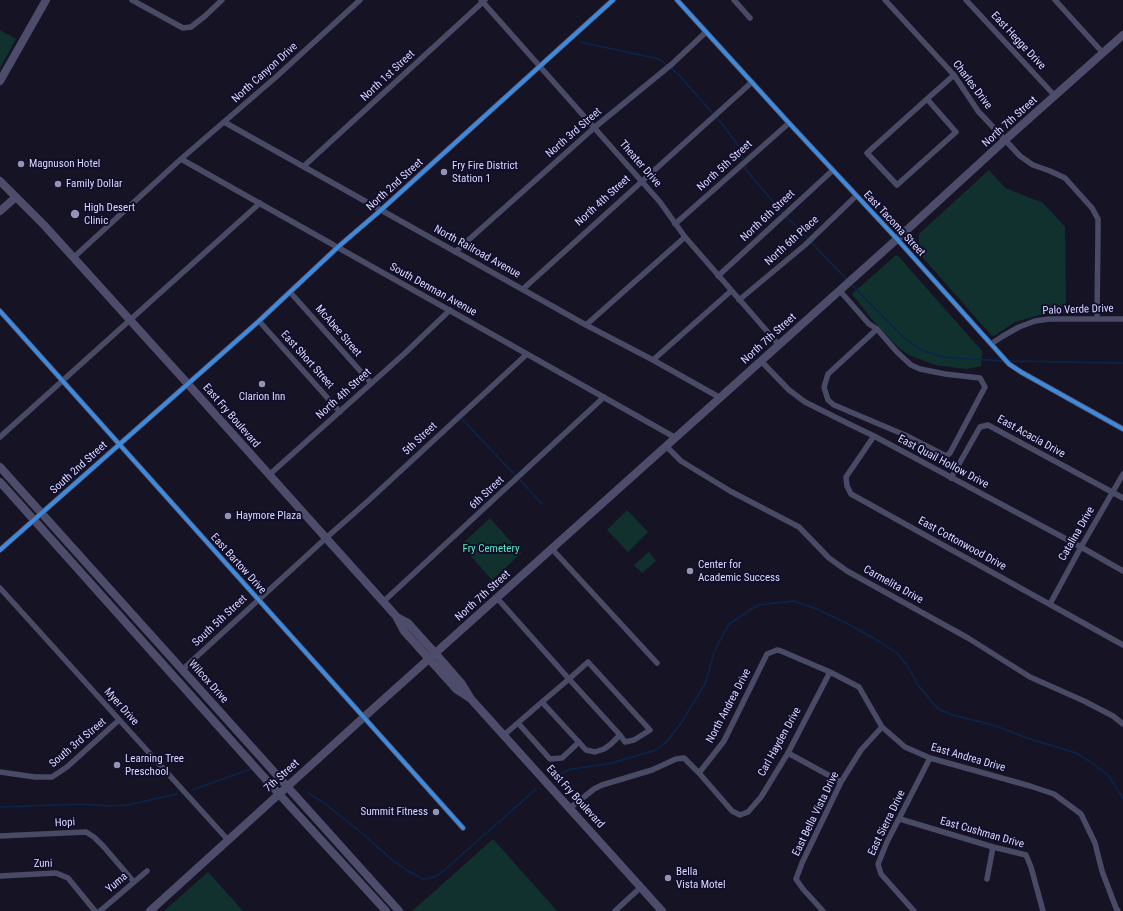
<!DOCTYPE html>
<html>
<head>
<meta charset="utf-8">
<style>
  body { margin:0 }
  canvas { display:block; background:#161424 }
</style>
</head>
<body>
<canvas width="1123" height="911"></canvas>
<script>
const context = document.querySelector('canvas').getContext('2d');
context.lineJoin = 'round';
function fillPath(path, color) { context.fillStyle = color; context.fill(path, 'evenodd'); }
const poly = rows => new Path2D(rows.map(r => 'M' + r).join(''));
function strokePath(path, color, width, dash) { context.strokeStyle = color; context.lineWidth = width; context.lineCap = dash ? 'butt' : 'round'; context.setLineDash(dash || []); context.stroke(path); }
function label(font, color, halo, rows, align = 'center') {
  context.font = font + ' "Roboto Condensed",sans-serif'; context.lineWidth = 4; context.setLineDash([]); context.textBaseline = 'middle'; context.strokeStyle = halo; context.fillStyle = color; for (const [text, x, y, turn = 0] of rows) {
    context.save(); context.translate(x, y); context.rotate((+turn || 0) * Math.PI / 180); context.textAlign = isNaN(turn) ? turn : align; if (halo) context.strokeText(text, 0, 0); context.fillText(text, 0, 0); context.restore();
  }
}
fillPath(poly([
  [0,30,16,39,0,68],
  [989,170,1005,188,1043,203,1065,227,1066,313,1047,313,1015,322,994,336,991,335,918,252,919,234],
  [895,256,898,256,982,351,981,366,966,369,936,365,911,356,900,349,875,323,852,294],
  [627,510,648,532,628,552,607,530],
  [490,518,521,553,492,580,461,545],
  [649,552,656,561,642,573,634,565],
  [493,839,557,911,412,911,435,891],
  [208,872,243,911,164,911]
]), '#11312f');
strokePath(poly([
  [580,42,659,59,668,66],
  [671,68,679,75,723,125,740,148,744,161],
  [745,165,746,170,783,213],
  [786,216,808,239],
  [811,242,847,280],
  [851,284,905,339,922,350,942,357,1003,361],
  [1009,361,1123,363],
  [461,418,516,476],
  [519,479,542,504],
  [558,775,571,769,608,764,656,750,667,741,681,723,705,684,715,650,729,624,758,605,793,601,817,609,848,624,880,642,898,654,909,668,917,684,938,709,953,715,993,725,1027,738,1076,753,1092,763,1108,775,1123,798],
  [192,790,251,769],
  [308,793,324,803,363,834,392,860,408,871,423,879,435,877,448,867,536,789],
  [0,807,81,804,111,806,128,805,177,794]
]), '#09254c', 1.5);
strokePath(poly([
  [132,0,183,28,191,27,205,16,222,0],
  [481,0,660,202,685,237,779,345],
  [677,0,789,123,897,239,1009,364,1021,372,1123,429],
  [734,0,750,18],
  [885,0,954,75,978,111,1020,156,1033,165,1050,171,1065,178,1092,208,1098,219,1098,231,1097,318],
  [966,0,1055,96],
  [1055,0,1103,53],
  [927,99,956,132,897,185,867,153,927,99],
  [927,99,954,75],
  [224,122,586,325,653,360,717,396,719,399],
  [181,159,676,438],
  [304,166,485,0],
  [675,224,789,123],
  [455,252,595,127,672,64,706,32],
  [73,258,181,159,276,77,360,0],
  [718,276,833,170],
  [523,289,752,82],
  [840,291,869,324,877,329,897,352,911,365,920,369,945,374,980,378,985,387,950,453,946,456,905,435,834,405,828,400,824,387,828,374,877,329],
  [290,292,371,383],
  [739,300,805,245,856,196],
  [0,311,463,828],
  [259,321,340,412],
  [586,325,685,237],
  [991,344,1003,336,1019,327,1035,321,1049,319,1123,319],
  [653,360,731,291],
  [761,361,789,390,805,402,849,424,874,436,1081,547,1123,571],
  [874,436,846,477,847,486,851,494,1123,645],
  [0,437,260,203],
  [666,446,681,461,730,491,799,527,829,558,847,571,968,638,1030,677,1084,701,1113,716,1123,724],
  [269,475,404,354,450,310],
  [951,478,980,427,988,425,1123,498],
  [552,549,657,663],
  [0,550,259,321,338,247,381,210,613,0],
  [0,588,228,840],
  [497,598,569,679,620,735,625,742,634,740,650,730,588,662,569,679,542,702,504,735],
  [383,602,604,397],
  [1050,604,1081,547,1123,474],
  [182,670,326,538,368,501,527,354],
  [542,702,586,750,595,752,604,749,611,744,620,735],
  [518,723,550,759,562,758,579,742],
  [788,753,841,782],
  [0,772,35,777,52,777,67,767,119,720],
  [699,773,724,741,767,654,777,650,781,651,830,672,859,687,882,727,905,747,930,758,1030,786,1054,794,1081,814,1095,843,1102,871,1116,908,1118,911],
  [570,808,594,789,602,785,652,770,676,759,684,758,699,773,732,811,740,815,748,812,761,797,788,753,830,672],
  [900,819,993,847,1026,855,1031,867,1043,911],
  [0,836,86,832,94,837,104,847,134,882],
  [0,876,56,873,68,878,95,911],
  [987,879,993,847],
  [100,911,147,871],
  [615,911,641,887],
  [823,911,803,889,796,879,802,863,841,782,861,750,882,727],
  [914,911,881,874,878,864,887,842,930,758]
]), '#494a65', 5.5);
strokePath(poly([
  [0,81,46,0],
  [0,181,44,225,187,383,396,616,404,631,457,690,471,699],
  [0,211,16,197],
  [0,467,399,911],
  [0,482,279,794,386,911],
  [397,617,408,623,435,653,462,684,471,699,662,911],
  [150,911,364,717,897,239,1005,140,1123,35]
]), '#4d4d6b', 8);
strokePath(poly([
  [677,0,789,123,897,239,1009,364,1021,372,1123,429],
  [0,311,463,828],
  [0,550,259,321,338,247,381,210,613,0]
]), '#408adc', 4);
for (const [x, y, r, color] of [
  [21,164,4,"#9593b2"],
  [444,172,4,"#9593b2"],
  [58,184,4,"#9593b2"],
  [75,214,5,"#9593b2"],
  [262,384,4,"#9593b2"],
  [228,516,4,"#9593b2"],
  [690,571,4,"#9593b2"],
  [117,765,4,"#9593b2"],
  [436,812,4,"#9593b2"],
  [668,878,4,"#9593b2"]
]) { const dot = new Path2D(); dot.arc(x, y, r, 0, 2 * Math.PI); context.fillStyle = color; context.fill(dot); strokePath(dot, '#110e2a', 1.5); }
label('11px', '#d9d7ff', '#110e2a', [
  ["East Hegge Drive",1018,41,47],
  ["North Canyon Drive",265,73,-42],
  ["North 1st Street",388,76,-43],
  ["Charles Drive",972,85,53],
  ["North 7th Street",1010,122,-42],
  ["North 3rd Street",574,133,-41],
  ["Theater Drive",640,164,49],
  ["North 5th Street",725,166,-42],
  ["North 2nd Street",395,185,-42],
  ["North 4th Street",603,201,-42],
  ["North 6th Street",768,216,-43],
  ["East Tacoma Street",894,224,47],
  ["North 6th Place",792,241,-42],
  ["North Railroad Avenue",477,252,29],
  ["South Denman Avenue",433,290,29],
  ["Palo Verde Drive",1078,310,-2],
  ["McAbee Street",338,331,49],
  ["North 7th Street",769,339,-42],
  ["East Short Street",307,360,48],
  ["North 4th Street",344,394,-42],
  ["East Fry Boulevard",231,416,49],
  ["East Acacia Drive",1031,437,29],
  ["5th Street",420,439,-43],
  ["East Quail Hollow Drive",943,462,28],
  ["South 2nd Street",79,468,-42],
  ["6th Street",487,493,-43],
  ["Catalina Drive",1077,534,-60],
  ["East Cottonwood Drive",962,544,29],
  ["East Bartow Drive",238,564,48],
  ["Carmelita Drive",893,585,29],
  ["North 7th Street",483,596,-42],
  ["South 5th Street",220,621,-43],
  ["Wilcox Drive",208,682,48],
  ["North Andrea Drive",729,706,-62],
  ["Myer Drive",121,707,48],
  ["Carl Hayden Drive",780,742,-61],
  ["South 3rd Street",78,743,-40],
  ["East Andrea Drive",968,758,16],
  ["7th Street",282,776,-42],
  ["East Fry Boulevard",575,797,48],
  ["East Bella Vista Drive",816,814,-64],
  ["Hopi",65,823,-3],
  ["East Sierra Drive",887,823,-64],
  ["East Cushman Drive",982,833,16],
  ["Zuni",43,864,-1],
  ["Yuma",117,883,-40]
]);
label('11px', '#d9d7ff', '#110e2a', [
  ["Magnuson Hotel",29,164],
  ["Fry Fire District",452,166],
  ["Station 1",452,179],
  ["Family Dollar",66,184],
  ["High Desert",84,208],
  ["Clinic",84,221],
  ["Clarion Inn",262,397,"center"],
  ["Haymore Plaza",236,516],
  ["Center for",698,565],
  ["Academic Success",698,578],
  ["Learning Tree",125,759],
  ["Preschool",125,772],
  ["Summit Fitness",428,812,"right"],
  ["Bella",676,872],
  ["Vista Motel",676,885]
], 'left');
label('11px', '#58eabc', '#110e2a', [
  ["Fry Cemetery",491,549]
]);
</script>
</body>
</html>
